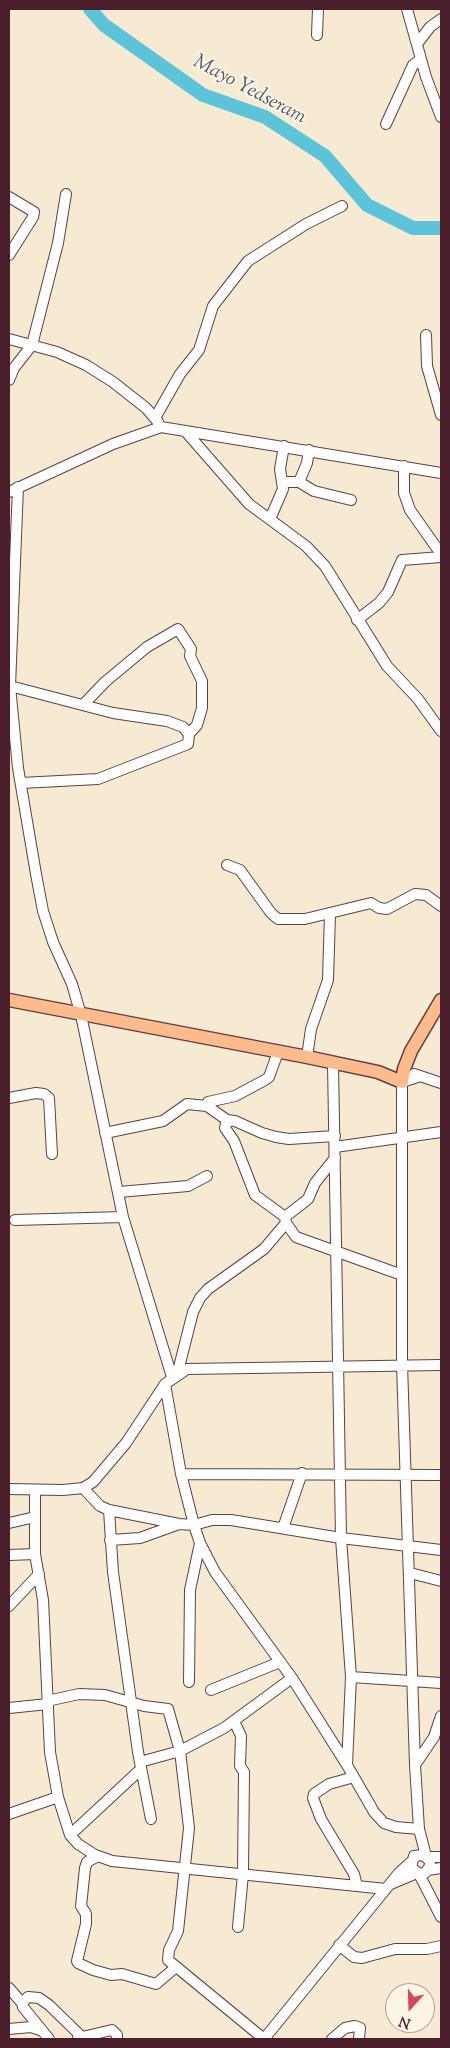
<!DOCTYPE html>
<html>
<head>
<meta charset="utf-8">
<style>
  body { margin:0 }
  #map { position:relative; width:450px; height:2048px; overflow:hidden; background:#f7ead3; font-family:"Sorts Mill Goudy",serif }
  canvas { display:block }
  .frame { position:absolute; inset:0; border:10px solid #4a1f2b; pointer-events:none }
  .north { position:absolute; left:385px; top:1983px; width:50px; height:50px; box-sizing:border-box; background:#fcf5e5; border:1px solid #b59f9b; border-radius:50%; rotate:200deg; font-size:14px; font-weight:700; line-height:20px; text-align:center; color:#4a1f2b }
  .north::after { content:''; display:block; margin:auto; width:18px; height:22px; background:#d1495b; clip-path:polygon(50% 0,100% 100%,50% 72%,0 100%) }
</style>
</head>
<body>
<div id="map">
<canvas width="450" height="2048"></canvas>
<div class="frame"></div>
<div class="north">N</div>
</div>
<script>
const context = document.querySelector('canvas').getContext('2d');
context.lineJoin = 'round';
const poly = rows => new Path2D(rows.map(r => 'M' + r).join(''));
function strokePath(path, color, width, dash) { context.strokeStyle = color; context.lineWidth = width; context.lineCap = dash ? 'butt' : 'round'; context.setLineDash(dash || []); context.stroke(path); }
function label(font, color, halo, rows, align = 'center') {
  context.font = font + ' "Sorts Mill Goudy",serif'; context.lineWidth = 4; context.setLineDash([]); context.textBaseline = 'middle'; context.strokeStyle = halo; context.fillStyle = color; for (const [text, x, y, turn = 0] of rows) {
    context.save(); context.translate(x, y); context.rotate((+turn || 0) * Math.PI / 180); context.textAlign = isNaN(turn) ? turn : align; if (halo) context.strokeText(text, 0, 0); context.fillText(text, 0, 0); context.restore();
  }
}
strokePath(poly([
  [90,9,104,25,203,95,265,117,325,156,367,205,413,228,441,228]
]), '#5cc3d9', 14);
const minor = poly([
  [407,9,426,77,441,117],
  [317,35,318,9],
  [417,44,430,27,441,19],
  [386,124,413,65,421,59],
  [9,197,34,212,33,217,9,255],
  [426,335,427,366,441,415],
  [9,339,57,352,86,365,113,382,146,408,158,422],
  [9,380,14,368,32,345,58,243,66,194],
  [155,418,180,374,199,350,213,306,248,261,306,224,342,206],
  [186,432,249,504,306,546,325,566,387,666,418,699,441,731],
  [404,466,404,493,410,510,441,554],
  [284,482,299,482,314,491,351,500],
  [299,482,307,463,309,450],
  [18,487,10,686,18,768,36,874,43,911,53,942,72,984,81,1015,123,1217,172,1377],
  [9,492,113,444,161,427,441,473],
  [270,519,283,489,280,469,284,446],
  [357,620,379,603,388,592,402,560,441,557],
  [10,686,113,713,167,721,183,727,189,734,188,744,98,779,21,783],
  [83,705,105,682,147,647,178,629,191,649,190,656,202,681,202,708,197,725,189,734],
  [227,865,240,870,271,913,278,919,305,919,371,903,379,908,387,909,415,894,426,895,441,906],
  [307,1057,311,1029,328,980,330,914],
  [333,1063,341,1538,351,1677,347,1765],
  [414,1074,441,1083],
  [418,1077,402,1082,402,1364,415,1765,419,1829,426,1856],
  [9,1098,36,1093,44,1094,49,1098,52,1154],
  [207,1106,208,1102,235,1096,265,1080,269,1077,278,1052],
  [227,1120,225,1128,234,1141,255,1195,285,1217,286,1223,296,1237,402,1275],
  [105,1133,163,1121,187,1104,207,1106,227,1120,235,1121,262,1133,276,1137,289,1139,335,1136],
  [335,1147,441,1132],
  [119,1192,188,1186,207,1176],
  [285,1217,308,1199,315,1183,335,1158],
  [15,1220,123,1217],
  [177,1375,193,1312,200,1298,208,1289,264,1249,286,1223],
  [165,1384,181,1474,194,1525,200,1543,215,1572,292,1678,347,1765,374,1812,384,1823,396,1827,419,1829],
  [181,1474,441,1475],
  [83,1488,100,1506,109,1510,179,1524,194,1525,212,1520,231,1520,341,1538,441,1550],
  [9,1489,63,1490,83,1488,93,1482,126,1443,165,1384,187,1369,441,1365],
  [35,1490,35,1554,43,1600,50,1752,58,1797,70,1835,78,1844,95,1855,112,1861,386,1889],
  [109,1510,113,1572,138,1752,151,1819],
  [9,1523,35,1517],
  [283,1528,302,1473],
  [110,1540,140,1538,179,1524],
  [9,1555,35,1554],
  [410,1573,441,1581],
  [9,1606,39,1574],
  [351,1677,441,1683],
  [189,1682,190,1590,200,1543],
  [211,1690,280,1662],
  [47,1701,79,1694,105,1695,144,1706,168,1709,180,1751,189,1828,178,1931,169,1950,168,1960,264,2039],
  [9,1708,48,1704],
  [234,1721,241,1736,240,1766,244,1772,243,1874,238,1927],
  [140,1762,180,1751,224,1728,292,1678],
  [415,1765,434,1737,441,1716],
  [354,1777,329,1784,314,1794,313,1798,321,1819,354,1874,357,1886],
  [9,1814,58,1797],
  [70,1835,141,1769],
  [98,1856,87,1862,85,1868,81,1906,86,1914,86,1924,77,1961,78,1963,93,1970,111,1975,122,1974,156,1984,176,1967],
  [427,1857,441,1857],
  [428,1870,441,1868],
  [419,1874,425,1873,430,1866,430,1861,423,1855,414,1856,411,1867,419,1874,441,1917],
  [391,1884,417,1873],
  [339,1945,354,1957,362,1958,395,1949,427,1949,441,1946],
  [9,1988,22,2003],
  [9,2029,31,2027,40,2030],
  [78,2038,112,2030,117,2035,117,2039],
  [49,2039,23,2007,22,2003,28,1997,39,1998,49,2005,83,2038],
  [264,2039,398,1874,411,1862],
  [332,2039,345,2028,355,2026,360,2028,359,2039]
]);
const major = poly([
  [9,1000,307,1057,378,1072,402,1082,404,1069,411,1051,441,1000]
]);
strokePath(minor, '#643d44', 12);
strokePath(major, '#643d44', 15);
strokePath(minor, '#fff', 10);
strokePath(major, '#fbbb8d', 12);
label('italic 20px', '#505868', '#fcf5e5', [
  ["Mayo Yedseram",249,91,28]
]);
</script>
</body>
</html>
